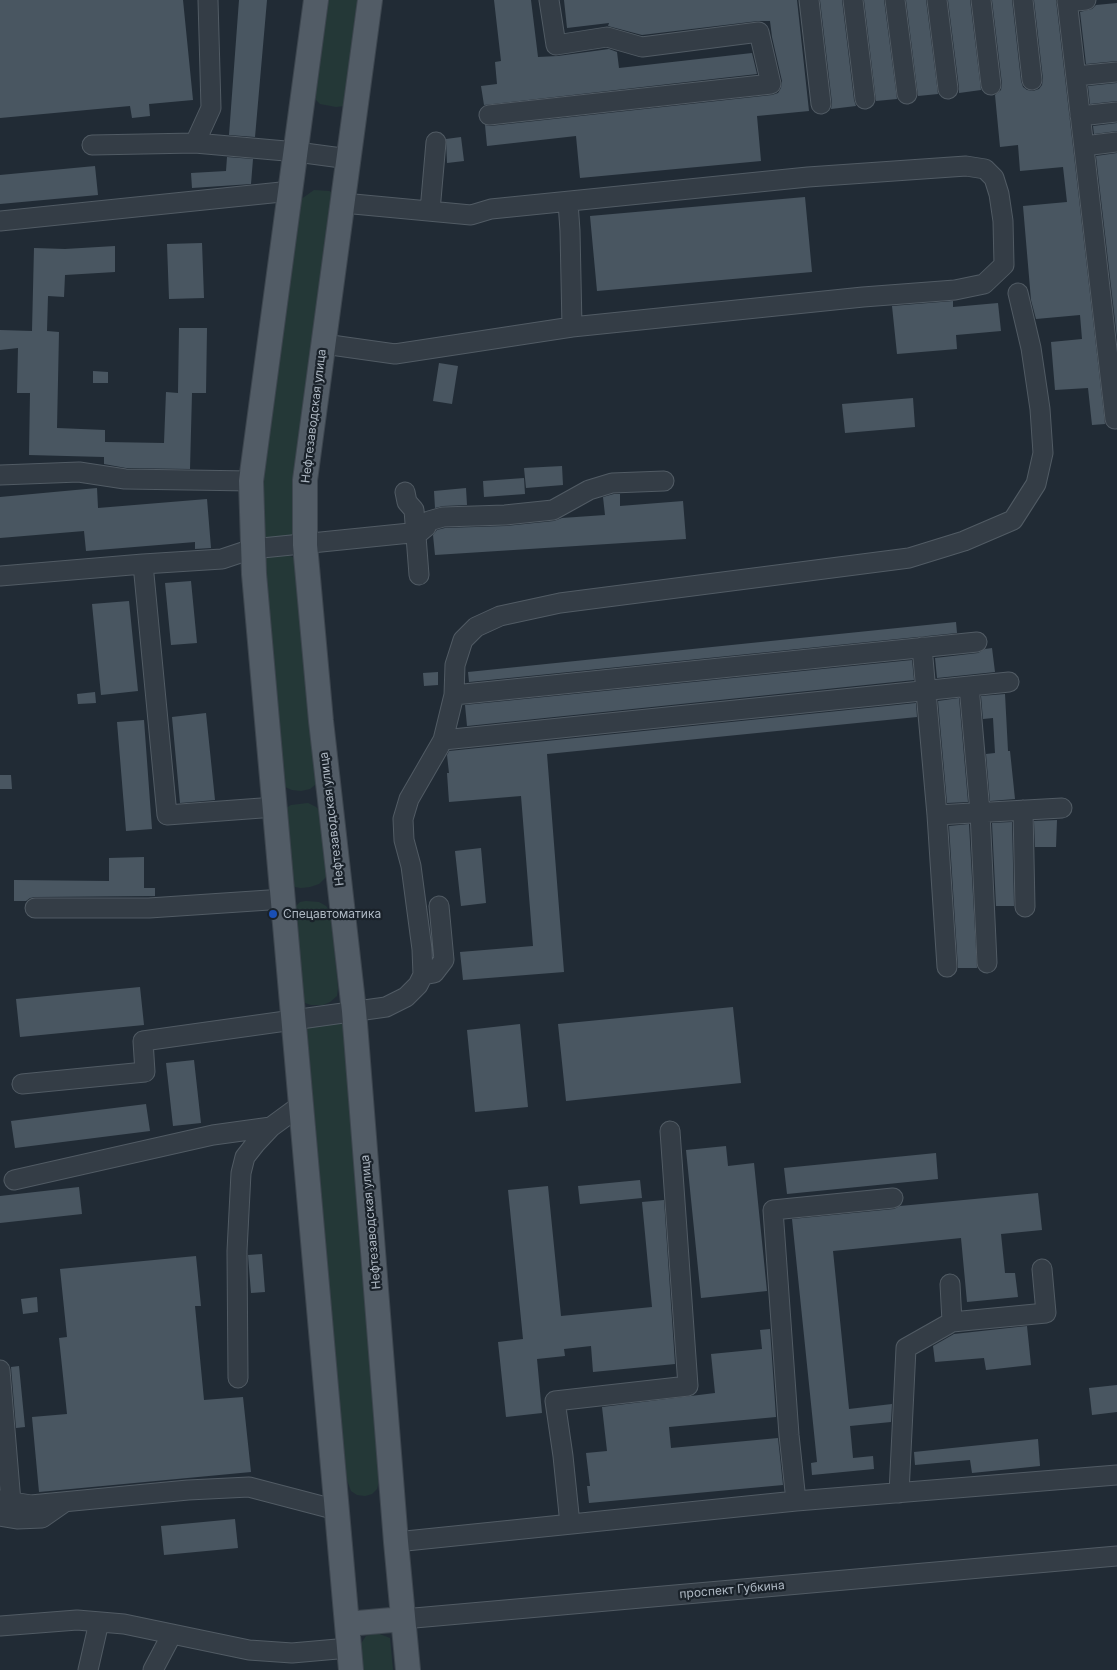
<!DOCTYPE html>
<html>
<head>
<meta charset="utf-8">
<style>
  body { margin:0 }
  canvas { display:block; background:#212b35 }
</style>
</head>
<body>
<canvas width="1117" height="1670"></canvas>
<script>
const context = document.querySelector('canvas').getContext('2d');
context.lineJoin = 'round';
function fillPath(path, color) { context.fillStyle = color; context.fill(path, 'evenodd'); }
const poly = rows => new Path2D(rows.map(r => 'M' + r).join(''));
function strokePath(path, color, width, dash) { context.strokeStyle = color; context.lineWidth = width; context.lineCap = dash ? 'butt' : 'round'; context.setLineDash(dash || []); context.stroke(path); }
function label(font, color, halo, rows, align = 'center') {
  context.font = font + ' Inter,sans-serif'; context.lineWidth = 4.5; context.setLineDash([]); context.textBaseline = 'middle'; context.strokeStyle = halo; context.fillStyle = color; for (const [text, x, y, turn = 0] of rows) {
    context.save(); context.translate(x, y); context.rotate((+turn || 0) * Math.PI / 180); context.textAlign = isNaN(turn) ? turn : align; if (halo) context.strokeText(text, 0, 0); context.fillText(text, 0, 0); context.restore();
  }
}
fillPath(poly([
  [328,0,360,0,346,101,344,106,336,107,320,104,316,100,315,93],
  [314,190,329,191,334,193,295,537,263,539,260,494,300,200],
  [286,554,298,560,319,779,315,785,310,789,301,791,292,790,285,787,282,778,264,559,270,556],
  [308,803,316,807,323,813,328,870,326,877,319,884,310,887,301,888,295,887,292,881,286,808,291,805],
  [306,901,319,902,326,906,331,913,338,988,337,996,330,1002,323,1005,311,1005,305,1003,303,998,294,913,296,906,300,902],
  [339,1019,343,1026,379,1481,377,1489,372,1494,365,1496,357,1495,351,1491,346,1477,307,1029,308,1024],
  [377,1633,390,1638,393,1670,362,1670,360,1645,366,1636]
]), '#243837');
fillPath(poly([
  [0,0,183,0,193,100,149,104,150,116,132,118,130,106,0,118],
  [239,0,267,0,255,137,229,135],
  [494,0,531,0,538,57,558,56,609,49,617,52,619,68,752,53,757,74,484,105,481,86,497,84,495,62,501,61],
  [564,0,797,0,809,111,757,116,761,161,580,178,576,136,487,146,485,125,490,126,772,95,778,93,781,88,782,81,772,37,770,21,758,21,642,35,608,26,609,23,567,28],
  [820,0,842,0,854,100,856,106,831,109,832,103],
  [864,0,884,0,897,99,876,101],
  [906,0,926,0,938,94,918,96],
  [948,0,970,0,981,90,959,93,959,88],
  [992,0,1012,0,1021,81,1023,87,1027,90,1033,91,1039,89,1042,85,1043,79,1034,0,1056,0,1105,424,1092,425,1088,388,1055,390,1051,342,1082,339,1080,315,1036,319,1031,300,1023,206,1067,202,1063,167,1020,171,1018,145,1000,147,995,95,1001,90,1002,84],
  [1117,3,1117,61,1086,64,1080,12,1092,9,1096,5],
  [1117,83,1117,101,1090,104,1088,86],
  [1117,123,1117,131,1094,134,1093,126],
  [461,137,464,161,447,163,446,139],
  [1117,153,1117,338,1096,156],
  [227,157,253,159,251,184,192,188,191,173,226,171],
  [95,166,98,195,0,204,0,175],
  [805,197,812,272,597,291,590,216],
  [202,243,204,298,169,299,167,244],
  [115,246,115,272,65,275,64,297,48,296,47,331,59,332,57,428,105,430,105,442,164,443,166,392,178,393,179,328,207,328,206,393,192,393,190,469,126,468,104,464,104,457,29,455,30,393,17,393,18,348,0,350,0,330,32,331,34,248,65,249],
  [953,301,953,307,998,303,1001,331,956,335,957,349,897,354,892,306],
  [439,363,458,366,452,404,433,401],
  [93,371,108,372,108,383,93,383],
  [913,398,915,427,845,433,842,404],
  [562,466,563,485,526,488,524,468],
  [524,478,525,494,484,497,483,481],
  [97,488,98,508,207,499,211,548,195,549,195,542,86,551,84,531,0,538,0,497],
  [466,488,467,505,443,506,435,508,434,491],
  [614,494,620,494,620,506,683,501,686,539,435,555,433,535,437,530,445,528,506,526,554,521,562,518,605,515,603,497],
  [191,581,197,643,171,645,165,583],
  [129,601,138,691,101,695,92,604],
  [956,622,957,633,469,682,468,672],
  [992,648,995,672,937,678,935,658,978,653,985,649],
  [912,660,914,680,467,726,465,705],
  [438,672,438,685,424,686,423,673],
  [95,692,96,703,78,704,77,694],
  [1005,694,1008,751,1010,751,1015,799,990,801,986,754,995,753,993,718,983,719,981,696],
  [959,698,968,802,947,803,938,701],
  [916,703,917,717,547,754,564,972,463,980,460,952,533,946,521,796,449,802,447,773,449,773,447,755,449,751],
  [206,713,215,800,180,803,172,717],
  [144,720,152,829,126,831,117,722],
  [0,775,11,775,12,789,0,789],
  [1057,820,1056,847,1035,847,1034,821],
  [1012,822,1014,906,996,906,992,823],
  [969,824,977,968,958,968,949,826],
  [481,848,486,903,461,906,455,851],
  [144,857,144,888,155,888,155,896,35,897,30,898,26,901,14,901,14,880,109,881,109,858],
  [140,987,144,1025,20,1037,16,999],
  [733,1007,741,1083,566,1101,558,1024],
  [520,1024,528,1107,475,1112,467,1030],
  [194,1060,201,1123,173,1126,166,1063],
  [146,1104,150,1131,15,1148,11,1121],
  [726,1146,728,1166,754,1163,767,1291,701,1298,686,1150],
  [936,1153,938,1179,787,1194,784,1168],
  [640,1180,642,1198,580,1204,578,1186],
  [548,1186,561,1316,652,1307,642,1202,664,1200,675,1364,593,1372,591,1346,564,1349,565,1356,537,1359,542,1413,506,1417,498,1342,523,1339,508,1190],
  [79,1187,82,1214,0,1223,0,1196],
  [1038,1193,1042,1230,1001,1234,1005,1273,1015,1273,1018,1297,967,1302,961,1238,833,1251,849,1409,892,1404,891,1422,850,1426,853,1458,873,1456,874,1469,812,1475,811,1463,817,1462,792,1219,894,1209,900,1206],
  [262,1254,265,1292,251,1293,248,1255],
  [196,1256,201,1306,195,1306,204,1400,243,1397,251,1472,39,1492,32,1417,67,1414,59,1338,67,1337,60,1269],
  [37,1297,38,1312,23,1314,21,1299],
  [1027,1326,1031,1365,986,1370,984,1358,935,1362,933,1346,954,1334],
  [770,1329,776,1417,669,1427,671,1448,778,1438,783,1485,589,1503,587,1486,590,1486,586,1453,607,1451,602,1407,715,1393,711,1354,762,1349,760,1330],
  [19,1366,25,1427,16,1428,11,1367],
  [1117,1385,1117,1412,1092,1415,1089,1388],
  [1038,1439,1040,1466,972,1473,970,1460,915,1465,914,1452],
  [235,1519,238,1548,164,1555,161,1526]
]), '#495661');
const minor = poly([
  [809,0,821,104],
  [853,0,865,99],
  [895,0,907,94],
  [937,0,948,89],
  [981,0,991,85],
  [1023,0,1032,80],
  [1067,0,1115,419],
  [1067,2,1086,0],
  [1076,76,1117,72],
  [489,115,771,84,759,32,642,47,607,37,556,45,549,0],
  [1080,116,1117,112],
  [195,143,211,108,208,0],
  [92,145,195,143,297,152,349,159],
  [1084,146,1117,142],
  [343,203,471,215,491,209,808,177,966,166,985,169,994,178,999,194,1003,221,1004,265,984,284,955,290,863,297,572,327],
  [430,211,436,142],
  [0,221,291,191],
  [324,344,395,354,572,327,570,231,568,202],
  [0,475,79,472,125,479,251,481],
  [405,492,407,502,414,510,419,575],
  [143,564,222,559,252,549,420,532,426,527,429,521,443,517,505,515,553,510,589,490,612,483,664,481],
  [0,576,143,564,167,815,275,807],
  [922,647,937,815,947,967],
  [969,686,980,812,987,963],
  [454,695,977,642],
  [443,740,1009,682],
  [1023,810,1025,907],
  [937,815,1062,808],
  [35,908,149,908,284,899],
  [423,975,434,973,444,960,439,906],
  [22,1084,145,1072,143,1041,386,1007,406,997,418,985,423,975,422,949,411,866,404,840,403,819,409,799,443,740,454,695,455,665,463,640,476,627,500,616,560,603,909,558,964,541,1013,520,1036,484,1043,453,1040,409,1031,348,1018,293],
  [14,1180,213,1135,271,1127],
  [952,1322,1046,1313,1042,1269],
  [0,1370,11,1502],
  [238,1378,237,1251,241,1173,245,1157,256,1143,271,1127,301,1105],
  [899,1493,906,1348,952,1322,950,1284],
  [0,1500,31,1505,188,1490,249,1487,337,1510],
  [796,1501,789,1435,773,1210,893,1198],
  [0,1516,17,1519,42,1518,65,1502],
  [570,1524,563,1456,555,1401,688,1386,670,1131],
  [396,1542,796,1501,1117,1475],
  [403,1619,1117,1556],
  [0,1626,77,1620,124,1624,249,1650,292,1653,349,1648],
  [88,1670,99,1622],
  [153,1670,172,1634]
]);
const major = poly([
  [316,0,251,481,254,574,351,1670],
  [370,0,305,480,305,545,321,721,354,1011,396,1542,408,1670],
  [347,1624,403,1619]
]);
strokePath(minor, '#515b64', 21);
strokePath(major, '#3d464f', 26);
strokePath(minor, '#343d46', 19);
strokePath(major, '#525c66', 24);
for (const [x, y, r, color] of [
  [273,914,5,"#1a4fb4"]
]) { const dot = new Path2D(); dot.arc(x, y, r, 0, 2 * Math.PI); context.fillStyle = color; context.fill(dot); strokePath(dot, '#1a222a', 2); }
label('12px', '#aeb8c3', '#1a222a', [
  ["Нефтезаводская улица",314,416,-83],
  ["Нефтезаводская улица",332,819,-97],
  ["Нефтезаводская улица",371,1222,-95],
  ["проспект Губкина",732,1590,-5]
]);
label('12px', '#aeb8c3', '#1a222a', [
  ["Спецавтоматика",283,914]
], 'left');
</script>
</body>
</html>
